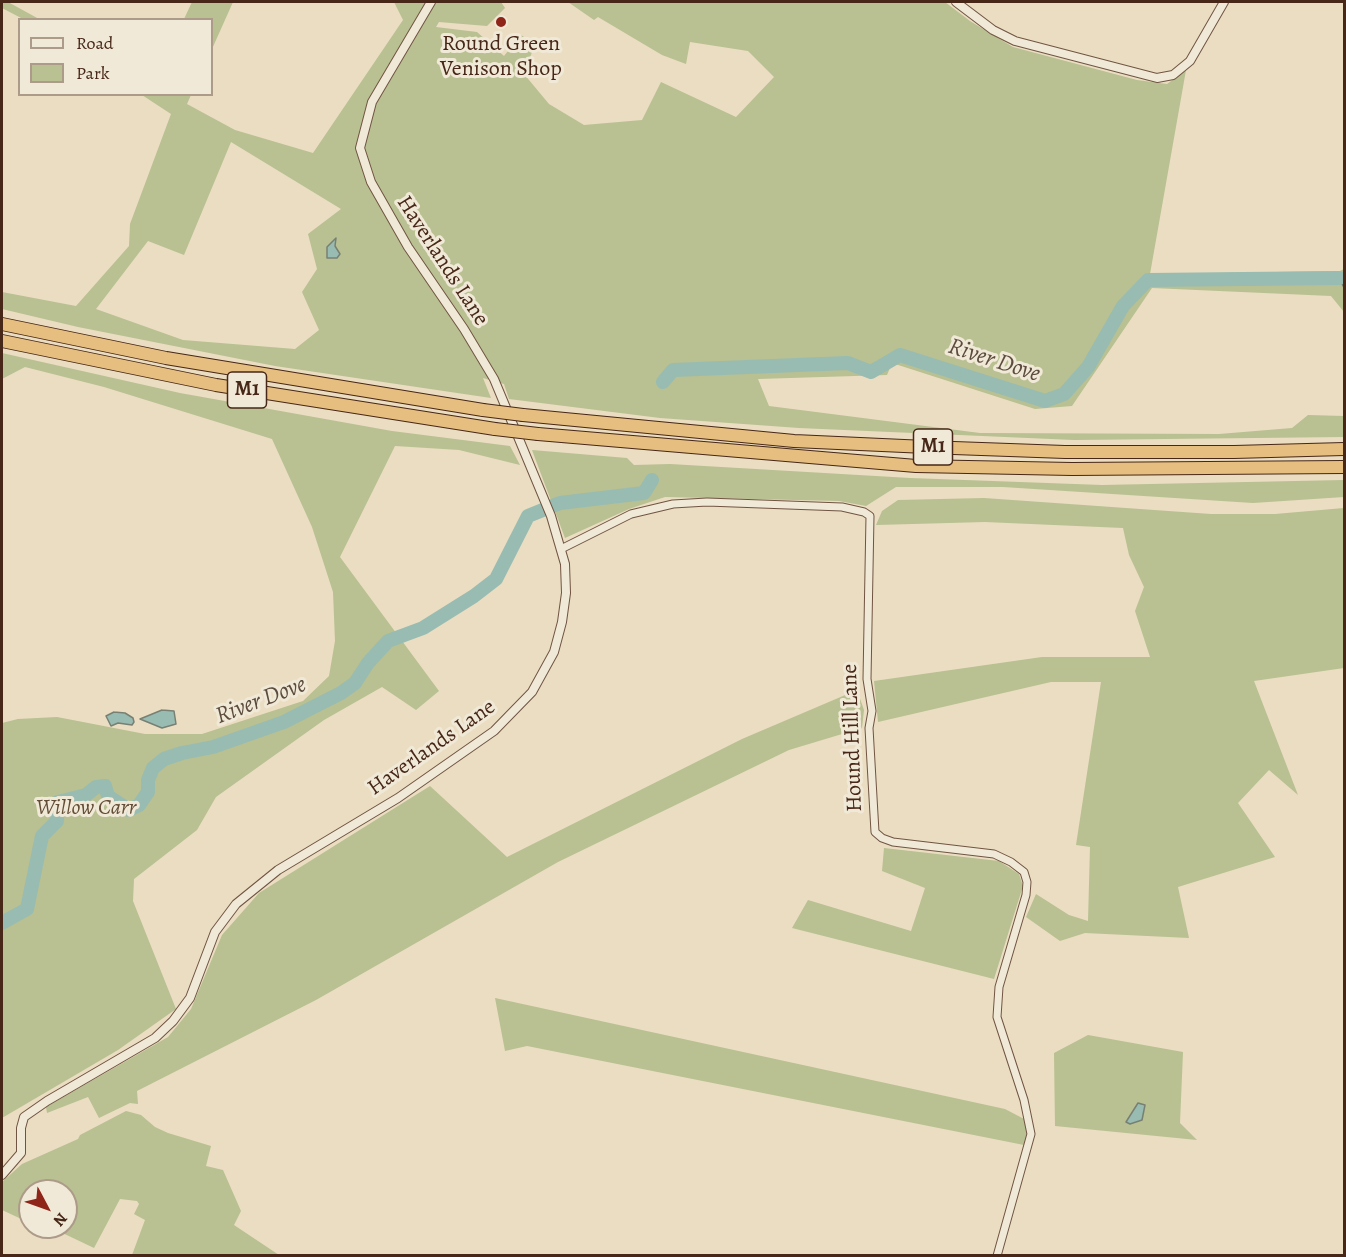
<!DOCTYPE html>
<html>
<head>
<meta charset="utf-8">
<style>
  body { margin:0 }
  #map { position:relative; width:1346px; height:1257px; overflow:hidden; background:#eaddc1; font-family:Alegreya,serif }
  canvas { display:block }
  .frame { position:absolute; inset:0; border:3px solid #472717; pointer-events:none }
  .legend { position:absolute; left:18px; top:18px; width:195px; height:78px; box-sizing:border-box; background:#f1e9d7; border:2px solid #ad9b8a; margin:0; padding:8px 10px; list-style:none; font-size:18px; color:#472717 }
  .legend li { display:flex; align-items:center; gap:12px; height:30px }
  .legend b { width:30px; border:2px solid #ad9b8a }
  .north { position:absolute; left:18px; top:1179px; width:60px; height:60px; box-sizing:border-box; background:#f1e9d7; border:2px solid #ad9b8a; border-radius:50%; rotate:131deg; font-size:16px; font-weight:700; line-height:24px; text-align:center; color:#472717 }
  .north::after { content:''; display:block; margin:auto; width:21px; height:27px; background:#8f2418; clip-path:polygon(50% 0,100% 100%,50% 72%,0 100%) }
</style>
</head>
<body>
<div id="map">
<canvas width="1346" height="1257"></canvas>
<div class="frame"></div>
<ul class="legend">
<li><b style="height:8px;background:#f1e9d7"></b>Road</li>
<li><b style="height:16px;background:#b9c091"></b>Park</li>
</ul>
<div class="north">N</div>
</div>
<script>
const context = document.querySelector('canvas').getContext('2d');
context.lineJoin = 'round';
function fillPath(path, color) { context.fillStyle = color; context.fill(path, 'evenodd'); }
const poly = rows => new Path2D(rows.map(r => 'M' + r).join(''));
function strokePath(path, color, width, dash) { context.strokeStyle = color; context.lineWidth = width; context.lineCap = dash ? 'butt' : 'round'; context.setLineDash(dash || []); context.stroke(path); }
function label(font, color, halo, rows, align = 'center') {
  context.font = font + ' Alegreya,serif'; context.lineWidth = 6; context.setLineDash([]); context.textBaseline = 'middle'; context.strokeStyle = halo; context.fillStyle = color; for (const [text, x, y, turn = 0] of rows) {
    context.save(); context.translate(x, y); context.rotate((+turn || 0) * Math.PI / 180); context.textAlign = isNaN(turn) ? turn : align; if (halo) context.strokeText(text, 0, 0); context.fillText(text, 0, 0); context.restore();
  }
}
fillPath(poly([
  [2,2,8,2,39,19,23,19,2,8],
  [192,2,233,2,212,49,212,20,184,19],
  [394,2,501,2,505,8,487,26,439,22,436,27,477,32,504,56,521,35,535,44,524,74,549,104,584,125,642,120,661,82,736,117,774,77,748,51,690,42,686,64,662,55,598,17,594,20,568,2,945,2,970,21,1013,47,1137,80,1167,84,1186,70,1150,274,1340,271,1344,269,1344,312,1331,296,1152,288,1072,406,1035,409,892,363,887,375,758,379,769,406,980,433,1219,434,1292,428,1308,415,1344,416,1344,437,1074,440,799,428,660,418,509,399,504,384,483,378,491,398,275,366,78,327,2,309,2,292,76,306,129,246,130,224,171,114,142,95,191,95,187,104,235,130,313,153,403,20],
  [231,142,341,209,308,234,317,269,302,292,319,330,295,349,183,340,96,309,148,241,184,255],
  [2,353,180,393,392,431,510,446,520,465,459,450,395,446,340,557,439,691,416,710,382,687,324,720,216,797,197,830,134,879,133,901,176,1009,118,1050,2,1118,2,723,18,719,57,717,145,734,202,734,303,701,329,676,335,641,333,592,312,527,272,439,104,387,25,367,2,379],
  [532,450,627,458,634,465,670,464,910,478,1102,485,1344,480,1344,497,1253,503,1003,487,896,487,866,506,839,501,665,497,629,509,565,538],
  [984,498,1211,514,1275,514,1344,508,1344,668,1254,681,1298,795,1269,770,1238,803,1275,857,1178,887,1189,938,1085,933,1060,941,1026,917,1036,894,1069,915,1088,921,1090,847,1076,845,1101,682,1051,682,878,722,874,681,1042,657,1150,657,1135,611,1144,587,1129,555,1123,528,985,522,876,525,882,511,898,500],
  [857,690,864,710,862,728,789,750,558,862,316,1000,137,1091,138,1104,130,1103,99,1118,88,1097,47,1113,46,1107,168,1037,191,1009,222,935,259,893,430,786,507,857,742,739],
  [884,848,999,861,1019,874,1023,886,994,979,792,928,808,900,911,931,925,888,882,871],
  [495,998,1005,1109,1026,1120,1028,1134,1024,1145,527,1046,505,1051],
  [1088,1035,1183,1052,1180,1123,1197,1140,1055,1126,1054,1053],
  [126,1111,141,1115,155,1127,168,1133,211,1146,206,1166,223,1170,241,1211,234,1225,279,1255,132,1255,145,1220,134,1214,139,1204,137,1201,120,1199,94,1248,50,1227,66,1227,66,1191,30,1191,30,1223,2,1210,2,1182,22,1164,78,1139,80,1135]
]), '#b9c091');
const water = poly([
  [336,238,335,246,340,254,337,258,327,258,327,247,336,238],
  [162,710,174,711,176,724,162,728,140,719,162,710],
  [114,712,125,713,133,718,134,722,132,725,118,723,111,726,106,716,114,712],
  [1138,1103,1145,1105,1142,1120,1130,1124,1126,1122,1138,1103]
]);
fillPath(water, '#98bcb2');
strokePath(water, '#788074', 1.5);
strokePath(poly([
  [1344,275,1339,278,1344,287]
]), '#788074', 2);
strokePath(poly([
  [663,382,673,370,848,363,871,372,900,355,1045,401,1064,394,1088,367,1123,306,1148,280,1339,278],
  [2,923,27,909,42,836,57,821,58,802,86,795,96,787,105,786,108,796,129,810,139,805,148,792,148,780,153,768,164,759,182,753,213,747,284,722,341,693,355,683,368,663,388,641,423,628,474,596,496,579,528,516,560,503,644,493,652,480]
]), '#98bcb2', 14);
const minor = poly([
  [561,549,631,514,673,504,707,502,842,507,864,512,870,516,867,679,872,711,869,728,875,832,882,838,893,842,994,854,1011,862,1024,872,1027,882,1026,895,999,987,997,1017,1024,1100,1031,1134,997,1256]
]);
const tertiary = poly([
  [956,2,993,30,1015,41,1157,78,1173,75,1190,61,1224,2],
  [2,1175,21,1153,21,1128,24,1117,47,1101,155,1038,173,1021,190,998,215,932,236,904,278,870,398,798,494,731,532,692,554,652,562,622,566,593,565,564,551,516,494,379,464,329,408,247,371,182,360,148,372,102,431,2]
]);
const motorway = poly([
  [2,324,166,358,483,410],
  [2,341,216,385,495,429],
  [523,415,794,441,926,447,1065,452,1234,452,1344,449],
  [538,434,916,466,1072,469,1344,467]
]);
strokePath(minor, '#705442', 9);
strokePath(tertiary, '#705442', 10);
strokePath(motorway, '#472717', 14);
strokePath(minor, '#f1e9d7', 7);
strokePath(tertiary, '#f1e9d7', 8);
strokePath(motorway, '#e5be80', 12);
const motorwayBridge = poly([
  [483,410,523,415],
  [495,429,538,434]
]);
strokePath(motorwayBridge, '#472717', 14, []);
strokePath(motorwayBridge, '#e5be80', 12);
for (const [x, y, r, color] of [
  [501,22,6,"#8f2418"]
]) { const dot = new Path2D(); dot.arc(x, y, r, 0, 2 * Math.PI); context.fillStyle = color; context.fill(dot); strokePath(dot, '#f1e9d7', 2); }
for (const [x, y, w] of [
  [247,390,39],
  [933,447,39]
]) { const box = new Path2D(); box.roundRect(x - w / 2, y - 18, w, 36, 4.5); context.fillStyle = '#f1e9d7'; context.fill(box); strokePath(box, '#472717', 1.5); }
label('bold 21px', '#472717', null, [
  ["M1",247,390],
  ["M1",933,447]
]);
label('22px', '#472717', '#f1e9d7', [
  ["Round Green",501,45],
  ["Venison Shop",501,70]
]);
label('22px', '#472717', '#f1e9d7', [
  ["Haverlands Lane",442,261,57],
  ["Hound Hill Lane",853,738,-92],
  ["Haverlands Lane",432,748,-35]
]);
label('italic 22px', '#644d36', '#f1e9d7', [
  ["Willow Carr",86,809]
]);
label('italic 24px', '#5b4c3e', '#f1e9d7', [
  ["River Dove",994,361,18],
  ["River Dove",261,701,-21]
]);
</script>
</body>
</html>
